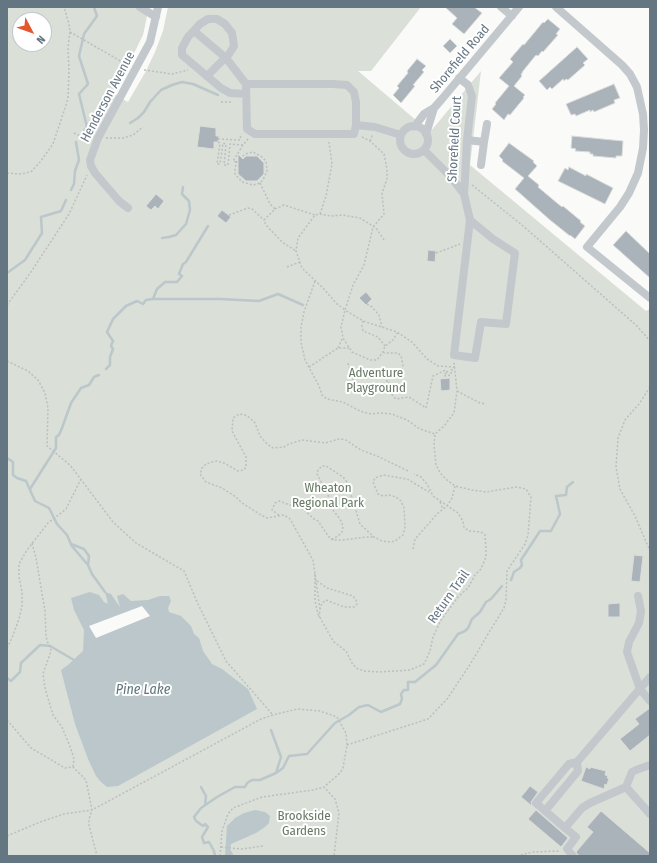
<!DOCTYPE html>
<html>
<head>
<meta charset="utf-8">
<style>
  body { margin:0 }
  #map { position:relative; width:657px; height:863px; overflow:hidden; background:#fafaf8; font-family:"Fira Sans Condensed",sans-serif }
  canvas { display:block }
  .frame { position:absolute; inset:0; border:8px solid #657683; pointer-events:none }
  .north { position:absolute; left:12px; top:12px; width:40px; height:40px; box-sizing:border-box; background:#fff; border:1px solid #c1c8cd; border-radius:50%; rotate:131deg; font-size:11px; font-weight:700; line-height:16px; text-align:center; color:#657683 }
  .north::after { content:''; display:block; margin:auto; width:14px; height:18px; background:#e4572e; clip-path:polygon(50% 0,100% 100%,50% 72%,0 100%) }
</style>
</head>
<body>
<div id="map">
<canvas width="657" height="863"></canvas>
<div class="frame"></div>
<div class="north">N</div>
</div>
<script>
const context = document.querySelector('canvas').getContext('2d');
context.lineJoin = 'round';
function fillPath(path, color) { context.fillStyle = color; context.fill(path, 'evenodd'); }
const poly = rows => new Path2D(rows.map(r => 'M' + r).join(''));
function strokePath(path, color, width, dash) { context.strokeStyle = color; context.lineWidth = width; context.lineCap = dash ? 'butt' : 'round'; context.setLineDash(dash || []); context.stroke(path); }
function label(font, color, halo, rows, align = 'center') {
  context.font = font + ' "Fira Sans Condensed",sans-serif'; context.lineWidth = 4; context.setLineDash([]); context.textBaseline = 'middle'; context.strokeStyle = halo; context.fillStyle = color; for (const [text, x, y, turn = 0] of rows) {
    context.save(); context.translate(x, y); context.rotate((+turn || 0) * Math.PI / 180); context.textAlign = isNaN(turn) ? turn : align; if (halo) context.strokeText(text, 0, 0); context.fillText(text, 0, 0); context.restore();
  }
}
fillPath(poly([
  [7,7,149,7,143,35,114,94,128,102,146,71,155,52,163,31,168,7,421,7,371,71,358,71,430,132,481,71,470,165,646,311,650,309,650,856,7,856],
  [20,20,44,20,44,44,20,44]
]), '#dadfd7');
fillPath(poly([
  [90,592,99,595,104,602,108,604,105,592,111,594,120,607,117,596,123,594,131,601,148,600,160,596,169,596,171,601,168,608,169,612,181,616,191,626,194,634,199,638,203,651,212,664,222,669,248,689,257,709,118,786,107,787,101,782,96,776,88,759,75,724,61,670,68,665,83,651,84,630,74,610,71,598],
  [255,810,265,812,270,816,269,823,265,827,256,833,231,844,230,849,234,856,225,856,227,826,235,818,244,813]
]), '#bbc7cb');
fillPath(poly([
  [142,606,150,616,96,638,89,626]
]), '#fafaf8');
strokePath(poly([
  [130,123,138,118,144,112,150,102,161,90,172,85,182,82,193,84,218,95],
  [83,132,87,127,79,94,88,84,79,56,84,34,97,16,94,7],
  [71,190,74,184,75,171,79,160,76,142],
  [162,238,169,237,176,235,186,224,190,210,189,201,182,194,183,187],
  [7,273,25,260,42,233,41,217,61,211,66,200],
  [153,299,220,299,259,301,278,294,303,305],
  [106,369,110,365,110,357,113,349,111,346,113,341,107,332,113,319,126,306,137,301,143,304,146,300,153,299,157,289,165,282,177,282,182,276,179,274,183,264,186,262,208,226],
  [7,458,13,462,13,475,17,478,26,481,35,501,49,508,57,524,67,535,71,544,84,549,89,556,88,565,92,574,105,592],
  [30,489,56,448,56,437,59,435,62,428,71,403,81,388,89,385,94,377,99,375],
  [71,545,88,565],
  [511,580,514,572,520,568,522,565,521,560,540,531,551,531,560,514,556,496,566,495,567,487,573,482],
  [7,678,11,681,20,672,21,663,40,645,50,646,74,660],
  [271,730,281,757,276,773],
  [201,787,206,796,205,805],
  [215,856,214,851,209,842,204,843,202,837,208,827,205,824,203,826,196,821,194,817,201,808,217,797,235,787,245,787,247,783,252,780,260,780,276,773,283,768,289,756,307,754,335,723,349,715,359,707,368,705,381,712,400,704,402,699,401,694,404,690,408,690,408,682,415,682,436,665,458,634,465,631,468,628,472,619,480,612,486,602,491,599,502,586]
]), '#bbc7cb', 2.5);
const building = poly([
  [445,7,474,7,482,13,464,34,452,24,457,18,445,7],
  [548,19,560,29,556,34,558,35,543,52,542,51,538,56,536,55,523,71,521,75,522,76,514,86,525,95,523,97,524,98,510,115,508,114,504,120,492,109,496,104,495,103,509,86,499,78,513,62,510,59,523,44,524,45,543,22,544,23,548,19],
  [450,39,457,46,450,53,443,46,450,39],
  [577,47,588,59,583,63,585,65,568,80,566,79,564,81,563,79,552,89,550,87,547,90,539,81,577,47],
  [417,59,426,66,422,70,424,72,413,85,415,86,401,103,393,95,399,88,397,86,408,73,407,71,417,59],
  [614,84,620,98,614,100,615,103,594,112,593,110,590,112,590,110,576,116,575,114,571,115,566,104,614,84],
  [200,126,216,128,216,136,219,136,218,142,214,142,214,149,197,147,200,126],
  [572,136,623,141,622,156,616,156,616,158,593,156,593,154,590,154,590,152,575,151,576,149,571,148,572,136],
  [509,143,534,161,533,162,537,166,528,176,539,185,538,187,557,203,562,207,563,206,581,221,580,222,585,226,575,239,570,235,570,236,550,220,515,189,524,178,502,161,503,160,499,156,509,143],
  [238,154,243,159,246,156,257,156,264,163,264,174,257,181,246,181,238,174,238,154],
  [569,167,586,176,586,174,613,188,605,204,558,181,565,168,568,170,569,167],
  [156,194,164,201,158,209,155,206,151,210,146,206,156,194],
  [222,210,231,217,226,223,217,216,222,210],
  [626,231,650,254,650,278,613,245,626,231],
  [428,250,436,251,435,262,427,261,428,250],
  [366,292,372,299,366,305,359,298,366,292],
  [450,378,450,390,441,391,440,379,450,378],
  [634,555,643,556,640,582,631,581,634,555],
  [620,603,620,617,608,617,608,604,620,603],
  [650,708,650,735,630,751,620,739,639,724,635,719,650,708],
  [586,767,590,769,590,767,606,771,605,775,608,776,607,778,609,778,607,785,605,784,604,789,581,781,586,767],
  [530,786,538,792,531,802,532,806,521,797,530,786],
  [536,810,568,838,561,847,528,819,536,810],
  [601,811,650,853,650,856,580,856,578,855,576,852,593,832,587,827,601,811]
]);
fillPath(building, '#aab3b9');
strokePath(building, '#dcdcda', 1);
strokePath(poly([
  [70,32,129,66],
  [144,70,172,74,188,70],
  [221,102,232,102],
  [74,133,89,140],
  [362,137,370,141,384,154,387,169,387,179,382,193,384,214,373,227,364,265,353,285,345,310,363,321,397,332,412,342,427,359,438,366,455,367],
  [106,138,123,138,133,135,143,127],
  [218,139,240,140,241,134],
  [370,141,373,134],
  [218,142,220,143,217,164,220,164,223,143,226,144,224,165,228,165,230,144,243,145],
  [237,161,235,168,235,174,242,182,253,185,260,183,263,180,267,171,266,161,262,157,253,152,248,153,241,157],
  [236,162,233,161,243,145,248,139],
  [7,173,19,174,26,173,32,171,40,162,53,144,66,105,68,98,69,72,68,47,70,32,69,24,64,7],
  [260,183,270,204,275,209,264,220,266,225,282,242,296,251],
  [472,185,522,225,637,326,650,341],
  [275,209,284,205,315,215],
  [320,214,326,196,332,164,329,142],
  [229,215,248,208,252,209,264,220],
  [384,240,376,228,360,218,342,215,331,216,320,214,315,215,298,238,296,251,302,268,323,288,336,303,345,310,341,327,343,338,352,352,370,360,377,360,383,352,385,346,393,340,397,333],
  [436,253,460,244],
  [287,267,300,262],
  [315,281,304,312,301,327,301,342,305,360,319,386,322,395,327,399,343,402,360,411,371,414,379,413,392,414,407,420,420,429,435,434],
  [367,304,372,307,379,315,382,327],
  [7,305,31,272,69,214,87,175],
  [363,321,362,326,363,331,378,337,385,346],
  [338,348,342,339],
  [383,352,385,353,398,353,401,356,403,365,399,378],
  [7,361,28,371,38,380,45,393,48,408,47,446,70,465,113,522,136,543,184,571,198,604,226,661,273,715],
  [348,363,354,383],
  [309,367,338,348,349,348],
  [371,374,374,372],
  [386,381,389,381,389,385,390,385],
  [650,387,639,404,625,420,618,438,616,467,620,489,635,516,650,551],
  [364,389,383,385,396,399,409,397,426,408,433,376,446,370,448,373,444,374,445,376,451,375,451,370,455,370],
  [457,391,480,403,486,404],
  [440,502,443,509],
  [279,515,272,510,275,503,279,501,290,505,302,508,314,519,318,521,329,537,333,539,338,536,342,532,343,526,340,519,332,509,328,495,317,474,318,470,322,466,326,466,343,477,347,482,360,524,374,537,382,541,391,542,395,541,403,535,405,527,404,508,401,501,396,497,389,495,383,496,378,494,373,482,375,478,383,475,407,479,429,492],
  [331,539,333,540,343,540,366,537,373,537],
  [32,543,36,558,45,611,46,635,47,641,50,646,51,651,43,674,45,688,53,715,62,727,71,749,74,759,73,767],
  [413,549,415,539,437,514,447,506,452,498,455,486],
  [315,574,315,601,318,614,329,634,334,642,346,651,352,663,356,668,364,671,379,672,410,670,424,664,430,651,433,637,441,620,458,597,468,588,475,575,481,569,486,557,486,550,485,535,481,532,469,531,464,527,463,521,458,513,433,496,427,484,421,477,414,474],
  [317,581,327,588,353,596,356,600,357,604,354,607,344,607,326,600,322,603,320,609,319,617],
  [320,609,313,560,290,519,284,515,267,518,261,515,242,503,236,497,222,488,206,482,200,474,202,468,206,464,212,462,217,461,224,463,238,471,244,470,246,467,246,457,232,431,233,418,239,414,245,415,250,418,255,423,260,436,267,444,273,448,284,447,289,444,302,440,325,443,339,439,346,440,361,450,377,456,408,471],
  [7,648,12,638,19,619,22,606,22,592,19,577,19,564,27,550,48,523,66,509,81,479],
  [7,720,31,748,65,768,73,767,86,780,92,810,89,819,89,825,97,856],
  [347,745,428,719,447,699,471,663,488,634,504,608,506,600,507,571,525,544,528,535,531,497,526,489,516,487,486,492,472,490,455,486,447,480,441,474,436,465,434,445,435,434,444,426,454,413,457,391,454,362],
  [7,836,40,822,64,814,92,810,261,719,273,715,297,709,320,711,337,717,346,733,347,745,343,768,340,773,324,787],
  [221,847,241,849,263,846],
  [220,856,222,831,228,814,233,808,262,797,313,790,324,787,335,799,339,813,334,856],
  [517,856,533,852,560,851]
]), '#bbbfc2', 1.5, [2, 2]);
strokePath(poly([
  [140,7,156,17],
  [501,7,512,16],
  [556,7,622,65,630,74,637,87,643,114,644,130,643,148,638,173,629,193,620,207,587,247,650,298],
  [194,31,226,58,246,84],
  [207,76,229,54,234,46,232,33,225,24,217,19,208,19,200,24,188,37,182,48,182,55,221,88,230,93,246,94],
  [459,78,468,85,472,96,467,140,465,179,464,194,470,220,454,355,475,358,481,322,506,324,515,253,493,239,470,220],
  [246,84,333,84,347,85,354,92,356,102,356,125,354,134,255,134,247,129,246,84],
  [356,125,375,127,401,135],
  [415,126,424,114,434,108,442,99,519,7],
  '400 140a14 14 0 1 1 28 0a14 14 0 1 1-28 0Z',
  [426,134,434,108],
  [467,140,484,142,487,124],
  [424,150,451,177,464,194],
  [481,165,484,142],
  [128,208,119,201,95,173,91,166,90,160,98,138,150,42,158,7],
  [638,596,641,611,639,623,629,642,627,652,640,689,650,701],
  [650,677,577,762,569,764,536,803,565,828,582,808,590,803,626,787,632,772,636,770,650,765],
  [626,787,650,814],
  [545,811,578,771,577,762],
  [565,828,576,837,567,849,573,856]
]), '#c3c8cc', 8);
label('13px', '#657683', '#fff', [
  ["Shorefield Road",460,59,-50],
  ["Henderson Avenue",108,97,-62],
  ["Shorefield Court",455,139,-87],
  ["Return Trail",449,597,-55]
]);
label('13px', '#687a64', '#fff', [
  ["Adventure",376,373],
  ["Playground",376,388],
  ["Wheaton",328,488],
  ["Regional Park",328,503],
  ["Brookside",304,816],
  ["Gardens",304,831]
]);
label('italic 14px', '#60757c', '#fff', [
  ["Pine Lake",143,690]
]);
</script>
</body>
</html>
